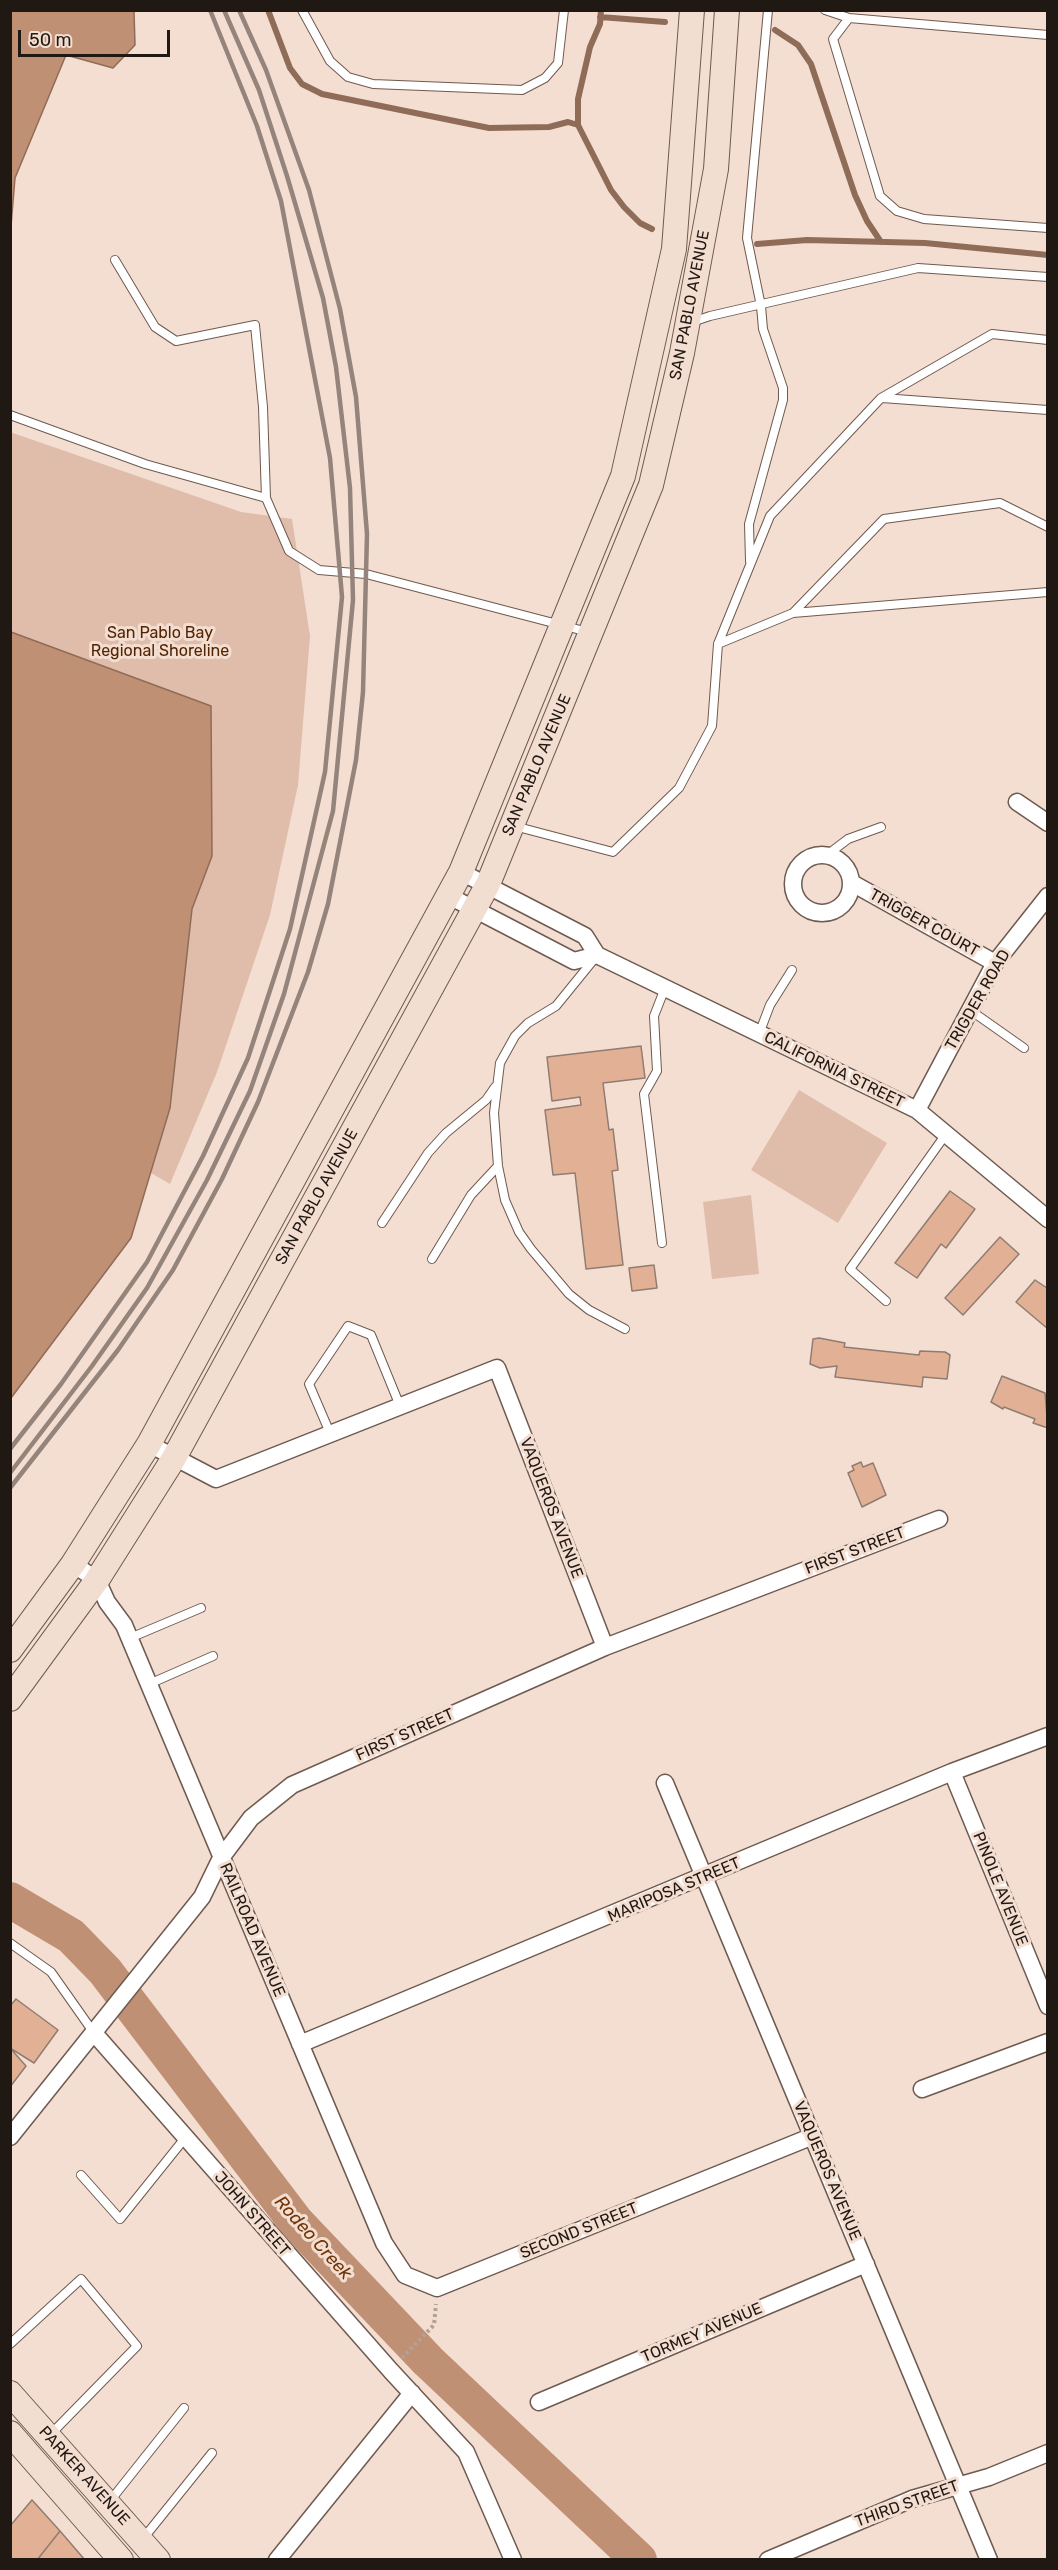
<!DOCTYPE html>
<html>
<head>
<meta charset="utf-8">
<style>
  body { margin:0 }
  #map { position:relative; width:1058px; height:2570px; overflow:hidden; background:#f4ded1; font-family:Rubik,sans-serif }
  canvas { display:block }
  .frame { position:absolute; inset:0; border:12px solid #201813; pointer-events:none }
  .scale { position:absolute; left:18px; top:30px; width:152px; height:27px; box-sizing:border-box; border:3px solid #201813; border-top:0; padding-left:8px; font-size:18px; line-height:21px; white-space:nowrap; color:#201813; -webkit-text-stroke:4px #f4ded1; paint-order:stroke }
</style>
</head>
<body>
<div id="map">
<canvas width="1058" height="2570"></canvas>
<div class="frame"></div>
<div class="scale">50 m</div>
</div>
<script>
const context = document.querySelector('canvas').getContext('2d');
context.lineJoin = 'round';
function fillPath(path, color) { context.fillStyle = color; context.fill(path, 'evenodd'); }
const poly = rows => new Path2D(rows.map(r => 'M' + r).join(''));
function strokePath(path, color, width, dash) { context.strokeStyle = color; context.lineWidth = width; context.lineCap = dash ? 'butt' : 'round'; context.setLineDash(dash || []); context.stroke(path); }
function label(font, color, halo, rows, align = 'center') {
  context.font = font + ' Rubik,sans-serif'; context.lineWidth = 6; context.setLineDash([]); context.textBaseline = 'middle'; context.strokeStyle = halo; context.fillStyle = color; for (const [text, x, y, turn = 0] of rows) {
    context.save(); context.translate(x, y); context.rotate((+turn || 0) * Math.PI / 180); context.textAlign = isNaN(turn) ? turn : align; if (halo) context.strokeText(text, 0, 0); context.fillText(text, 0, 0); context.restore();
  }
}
fillPath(poly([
  [10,432,241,512,292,519,310,636,298,785,270,915,217,1072,170,1184,151,1173,11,1118],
  [799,1090,887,1143,838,1223,751,1170],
  [751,1195,759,1274,712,1279,703,1202]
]), '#dfbdaa');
const water = poly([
  [11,10,134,11,135,45,113,68,66,55,15,178,11,226,11,10],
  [11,632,211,706,212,856,192,909,170,1108,131,1238,11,1398,11,632]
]);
fillPath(water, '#bf9074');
strokePath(water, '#8f6c57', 1.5);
strokePath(poly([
  [268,10,290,68,302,84,322,94,489,128,549,127,568,122,578,125],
  [601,10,600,24,590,47,578,99,578,125,611,190,624,207,640,223,652,229],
  [600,17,665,22],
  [775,30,798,45,811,64,855,195,867,221,881,242],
  [757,244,807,240,925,243,1048,255]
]), '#8f6c57', 6);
strokePath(poly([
  [10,1900,71,1936,105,1971,296,2222,428,2361,639,2560]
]), '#bf9074', 36);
const building = poly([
  [641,1046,645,1078,603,1083,609,1130,613,1129,618,1170,612,1171,623,1265,586,1269,575,1173,553,1175,545,1110,581,1105,580,1097,552,1101,547,1057,641,1046],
  [950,1191,975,1209,946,1248,941,1244,917,1278,895,1263,950,1191],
  [1000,1237,1019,1254,963,1315,945,1298,1000,1237],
  [654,1265,657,1288,632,1291,629,1268,654,1265],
  [1035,1280,1047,1288,1048,1329,1016,1302,1035,1280],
  [819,1338,845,1343,844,1347,919,1355,920,1351,945,1352,950,1355,947,1379,923,1377,922,1387,835,1377,837,1366,820,1368,810,1364,813,1339,819,1338],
  [1002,1376,1045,1393,1048,1428,1033,1423,1035,1419,1004,1407,1003,1409,991,1402,1002,1376],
  [861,1462,863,1467,873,1463,886,1495,862,1507,848,1473,854,1470,852,1466,861,1462],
  [16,1999,58,2030,34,2063,10,2048,10,2006,16,1999],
  [10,2048,26,2066,10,2087,10,2048],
  [32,2500,60,2531,37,2560,10,2560,10,2526,32,2500],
  [60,2531,85,2560,37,2560,60,2531]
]);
fillPath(building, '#e2b195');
strokePath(building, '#907c70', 1.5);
const service = poly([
  [302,10,330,61,348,77,373,84,522,90,545,78,558,63,564,10],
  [825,10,849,18],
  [1048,35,849,18,833,39,880,196,897,211,924,219,1048,228],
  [115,260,155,327,176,341,255,325,263,407,266,498,289,551,319,570,366,574,588,632],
  [692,322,710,316,918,268,1048,277],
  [882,398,1048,410],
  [10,415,145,464,266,498],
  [750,561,749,524,783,400,783,388,763,329,761,306,747,238,768,10],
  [793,613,884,519,1000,503,1048,527],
  [718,644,793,613,1048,592],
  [514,826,613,852,679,788,712,726,718,644,770,516,881,398,992,334,1048,340],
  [827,855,848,839,881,827],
  [595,958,556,1006,528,1023,515,1036,500,1063,494,1113,498,1166,505,1200,519,1232,531,1249,569,1294,589,1310,625,1329],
  [970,1010,1024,1048],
  [759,1034,770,1005,792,970],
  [382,1223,428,1153,446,1133,486,1100,495,1087],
  [662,1243,644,1094,657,1071,654,1016,665,988],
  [432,1259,471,1195,498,1166],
  [886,1301,850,1269,946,1134],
  [330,1433,309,1384,348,1326,371,1335,400,1406],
  [130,1638,201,1608],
  [149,1684,213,1656],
  [10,1943,51,1972,94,2033],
  [81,2175,120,2219,185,2138],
  [10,2344,81,2279,137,2346,49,2436],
  [110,2501,184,2408],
  [142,2540,212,2453]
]);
const minor = poly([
  [1017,802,1048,823],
  '793 884a29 29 0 1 1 58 0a29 29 0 1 1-58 0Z',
  [461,872,585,936,597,955,917,1110,1048,1219],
  [852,883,995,963],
  [449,896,574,961,597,955],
  [917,1110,995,963,1048,896],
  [149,1444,216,1479,497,1368,605,1647],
  [73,1564,97,1580,107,1602,124,1625,384,2243,405,2275,437,2288,813,2136],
  [952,1772,1048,2006],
  [665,1783,989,2560],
  [94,2033,391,2371,466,2452,513,2560],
  [300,2044,952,1772,1048,1736],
  [922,2089,1048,2042],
  [10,2137,202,1897,221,1858,251,1818,292,1785,605,1647,939,1519],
  [539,2402,866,2264],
  [277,2560,412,2393],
  [768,2560,912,2499,989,2477,1048,2453]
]);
const secondary = poly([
  [10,1650,73,1564,149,1444,461,872,623,476,674,249,692,10],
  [10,1699,97,1580,174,1458,488,884,651,485,682,353,716,169,727,10],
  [10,2393,158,2560],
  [10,2433,121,2560]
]);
strokePath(service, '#6e5a50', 10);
strokePath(minor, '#6e5a50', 19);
strokePath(secondary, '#6e5a50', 26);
strokePath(poly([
  [402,2358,434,2325,436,2304]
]), '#b3a197', 4, [3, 3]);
strokePath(service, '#fff', 8);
strokePath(minor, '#fff', 16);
strokePath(secondary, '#f2ddd1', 24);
strokePath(poly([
  [10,1449,61,1384,147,1262,203,1156,248,1058,290,929,325,772,342,597,330,458,281,201,257,126,210,10],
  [10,1473,92,1366,147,1288,207,1180,250,1091,284,994,333,811,353,600,350,488,336,367,323,298,287,176,259,90,224,10],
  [10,1488,118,1350,173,1270,222,1179,258,1102,308,972,328,904,356,760,363,692,367,534,356,397,340,309,309,190,266,70,239,10]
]), '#94847b', 4.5);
label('16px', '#201813', '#f4ded1', [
  ["SAN PABLO AVENUE",690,305,-79],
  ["SAN PABLO AVENUE",537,765,-67],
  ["TRIGGER COURT",924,923,29],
  ["TRIGDER ROAD",978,1000,-60],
  ["CALIFORNIA STREET",834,1070,26],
  ["SAN PABLO AVENUE",317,1197,-61],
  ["VAQUEROS AVENUE",551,1508,69],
  ["FIRST STREET",855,1551,-21],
  ["FIRST STREET",405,1735,-24],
  ["PINOLE AVENUE",1000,1889,68],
  ["MARIPOSA STREET",674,1890,-23],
  ["RAILROAD AVENUE",252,1930,67],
  ["VAQUEROS AVENUE",827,2171,67],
  ["JOHN STREET",252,2214,49],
  ["SECOND STREET",579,2231,-22],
  ["TORMEY AVENUE",702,2333,-23],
  ["PARKER AVENUE",84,2476,48],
  ["THIRD STREET",907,2504,-20]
]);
label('16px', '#512403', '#f4ded1', [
  ["San Pablo Bay",160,633],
  ["Regional Shoreline",160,651]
]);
label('italic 18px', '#703507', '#f4ded1', [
  ["Rodeo Creek",313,2238,48]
]);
</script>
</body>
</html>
